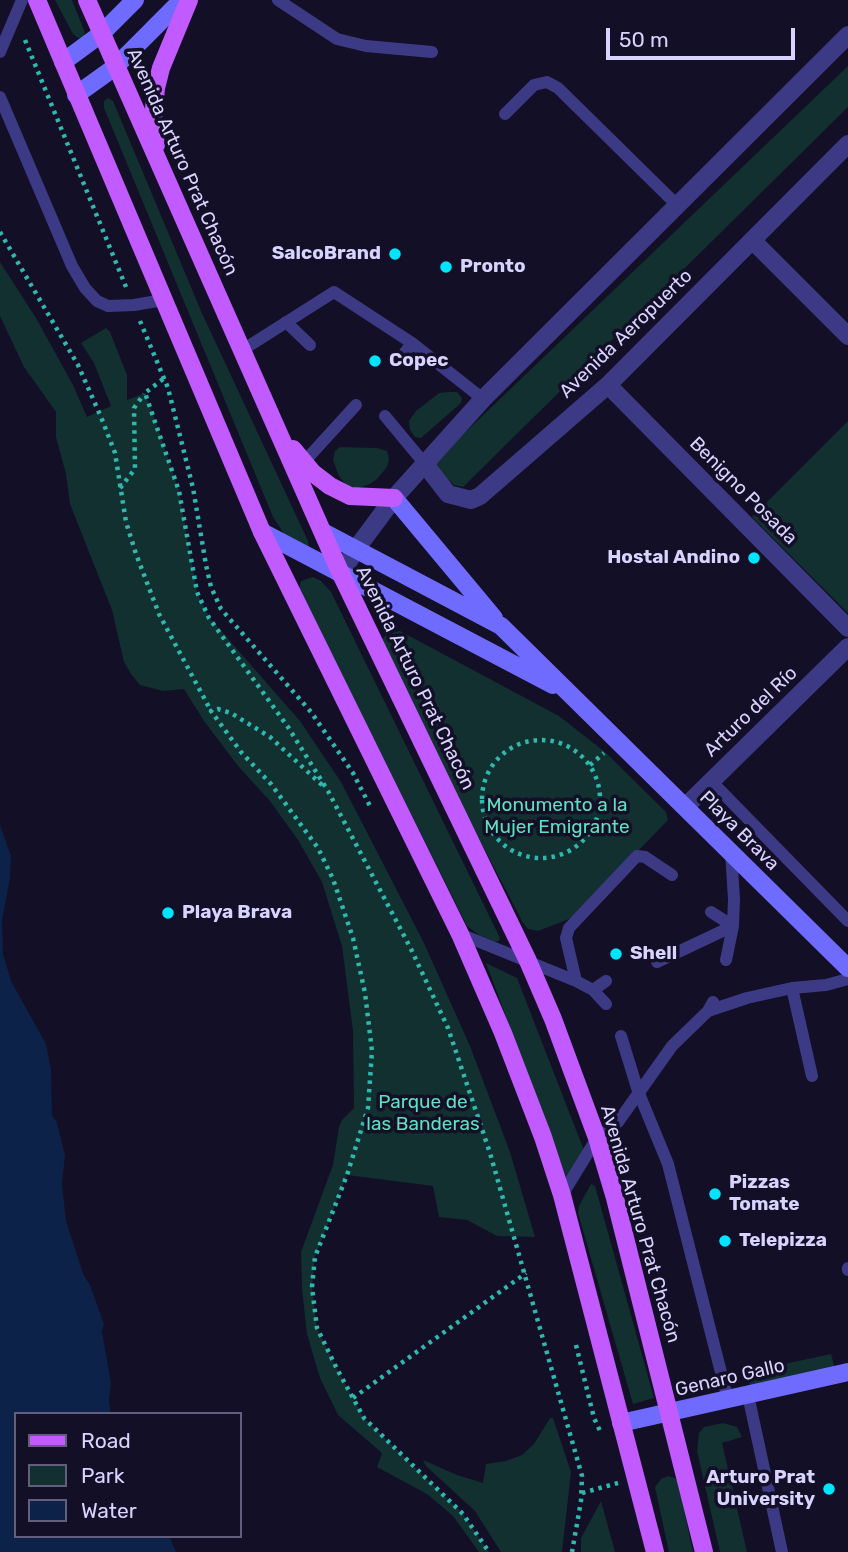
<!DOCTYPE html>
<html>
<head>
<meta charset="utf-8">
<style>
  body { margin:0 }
  #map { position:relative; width:848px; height:1552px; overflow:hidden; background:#130f26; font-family:Rubik,sans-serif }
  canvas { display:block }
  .legend { position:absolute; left:14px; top:1412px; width:228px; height:126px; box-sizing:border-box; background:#130f26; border:2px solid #625e7d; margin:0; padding:9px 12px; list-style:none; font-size:21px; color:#d9d4ff }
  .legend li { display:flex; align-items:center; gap:14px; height:35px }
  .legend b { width:35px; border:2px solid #625e7d }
  .scale { position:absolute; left:606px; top:28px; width:189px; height:32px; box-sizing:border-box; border:4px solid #d9d4ff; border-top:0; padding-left:9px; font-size:21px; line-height:24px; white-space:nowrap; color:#d9d4ff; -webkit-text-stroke:5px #130f26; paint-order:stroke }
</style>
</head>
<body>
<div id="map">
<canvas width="848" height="1552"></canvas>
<ul class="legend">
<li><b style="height:9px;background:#c25bff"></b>Road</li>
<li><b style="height:19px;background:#12302f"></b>Park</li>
<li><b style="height:19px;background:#0c2248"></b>Water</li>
</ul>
<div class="scale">50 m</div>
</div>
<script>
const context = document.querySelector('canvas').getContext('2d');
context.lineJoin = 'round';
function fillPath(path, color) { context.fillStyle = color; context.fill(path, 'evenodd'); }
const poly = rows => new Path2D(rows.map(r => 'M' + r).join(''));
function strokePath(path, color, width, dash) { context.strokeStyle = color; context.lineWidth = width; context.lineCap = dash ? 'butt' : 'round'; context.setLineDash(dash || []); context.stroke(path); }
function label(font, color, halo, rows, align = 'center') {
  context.font = font + ' Rubik,sans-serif'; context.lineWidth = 7; context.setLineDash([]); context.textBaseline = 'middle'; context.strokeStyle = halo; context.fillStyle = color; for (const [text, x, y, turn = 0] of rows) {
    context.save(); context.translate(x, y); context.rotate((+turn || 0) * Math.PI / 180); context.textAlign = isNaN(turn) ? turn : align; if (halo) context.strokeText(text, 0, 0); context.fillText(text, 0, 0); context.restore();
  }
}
fillPath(poly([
  [55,0,72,0,85,33,83,38,78,38,73,34],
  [848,66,848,107,463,487,454,485,432,464],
  [108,98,113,101,201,311,308,541,309,548,286,537,273,517,104,108,104,101],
  [0,262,36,318,73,385,87,417,111,406,94,363,81,343,106,328,110,332,127,375,127,400,145,393,156,422,179,491,197,592,209,617,300,721,341,782,423,941,470,1046,510,1152,535,1237,497,1236,467,1220,439,1217,433,1186,347,1175,315,1257,312,1287,317,1328,337,1369,364,1418,463,1514,489,1552,479,1552,453,1516,427,1494,377,1467,382,1453,338,1415,320,1378,307,1334,302,1289,301,1252,333,1165,339,1127,342,1120,354,1108,353,1031,342,946,322,882,298,840,270,801,238,766,204,721,184,689,163,691,140,685,131,674,124,662,112,610,70,504,66,474,56,437,56,412,24,367,0,316],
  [449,392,457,392,462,398,461,403,421,438,415,437,410,430,409,421,416,411,439,393],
  [848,421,848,613,752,517],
  [340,447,377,448,387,451,389,459,387,467,377,479,370,484,358,488,347,486,339,476,333,460,335,451],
  [313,577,321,581,331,592,500,938,499,941,495,942,479,935,467,926,299,589,301,581],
  [400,631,559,716,605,752,666,812,668,820,574,917,538,931,528,929,523,923,425,735,382,639,388,633],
  [486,963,517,978,585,1153,567,1180],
  [591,1184,595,1186,654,1398,633,1404,578,1213,579,1206],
  [831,1354,835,1369,750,1387,747,1372],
  [550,1418,553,1418,571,1472,562,1552,501,1552,475,1511,426,1466,423,1460,457,1475,483,1483,486,1464,506,1461,522,1455,534,1444],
  [723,1423,737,1427,742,1437,722,1443,747,1552,720,1552,697,1451,699,1433,704,1427],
  [668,1476,675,1478,678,1482,693,1552,669,1552,655,1487,661,1479],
  [601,1501,615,1552,581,1552,581,1538]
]), '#12302f');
fillPath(poly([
  [0,825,11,856,10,878,2,920,3,954,11,981,46,1044,51,1070,52,1115,57,1123,65,1155,62,1184,66,1221,84,1276,90,1285,104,1324,102,1332,111,1383,109,1401,111,1414,16,1414,16,1536,169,1536,176,1552,0,1552]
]), '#0c2248');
strokePath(poly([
  [25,40,126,287],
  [0,232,78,365,101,417,115,453,126,522,136,554,159,614,211,711],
  [140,321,168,388,193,488,206,565,211,587,221,609,311,712,353,773,370,806],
  [163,379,145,393,179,491,197,592,209,618,288,727,328,791,411,949,448,1028,490,1153,582,1476,581,1501,572,1552],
  [120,488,135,469,134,408,144,394],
  '482 799a59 59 0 1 1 118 0a59 59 0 1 1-118 0Z',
  [590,765,604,753],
  [322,785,270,737,231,713,218,709,211,711,241,752,271,784,318,848,333,879,353,938,365,993,372,1051,368,1108,347,1175,315,1257,312,1287,317,1328,337,1369,364,1418,463,1514,489,1552],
  [576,1345,594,1418,600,1431],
  [353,1398,526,1273],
  [582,1493,618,1483]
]), '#2fb8b0', 4.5, [3.5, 5]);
strokePath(poly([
  [278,0,337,39,366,46,432,52],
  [0,52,22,0],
  [0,97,72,266,85,288,97,301,108,306,134,305,163,300],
  [505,114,534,85,547,82,558,88,678,206],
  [286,322,310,345],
  [244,349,334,292,412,343,483,399],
  [403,355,412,343],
  [385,416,424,463],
  [304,462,356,405],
  [711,781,848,921],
  [460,934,576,981,593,990,606,1004],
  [726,960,733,926,734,899,731,852],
  [657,962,733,926,711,912],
  [576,981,566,938,569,928,637,856,645,857,672,875],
  [792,988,812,1076],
  [593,990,606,981],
  [708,1011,747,998,792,988,826,985,848,979],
  [621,1036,638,1091,668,1164,728,1400],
  [562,1195,597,1138,618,1122,672,1046,708,1011,713,1002],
  [848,1268,848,1270],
  [748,1395,782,1552]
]), '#3d3a85', 12);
strokePath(poly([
  [752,240,848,336],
  [608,385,848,628],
  [424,463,448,494,471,500,480,496,608,385,848,144],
  [341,574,356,549,394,498,483,399,848,35],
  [685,807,848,647]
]), '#3d3a85', 18);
strokePath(poly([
  [63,62,101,34,135,0],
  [76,95,115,67,182,0],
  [394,498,494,618],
  [262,532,553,685],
  [323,532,501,626,848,968],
  [621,1423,848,1372]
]), '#6f6bff', 18);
strokePath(poly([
  [37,0,262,532,460,934,503,1033,543,1137,562,1195,655,1552],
  [87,0,341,574,528,961,553,1019,597,1138,615,1198,704,1552],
  [156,145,153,120,156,88,161,68,189,0],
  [293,449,313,473,330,486,350,496,394,498]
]), '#c25bff', 18);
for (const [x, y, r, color] of [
  [395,254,7,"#00e5ff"],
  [446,267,7,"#00e5ff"],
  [375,361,7,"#00e5ff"],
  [754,558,7,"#00e5ff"],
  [168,913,7,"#00e5ff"],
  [616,954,7,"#00e5ff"],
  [715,1194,7,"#00e5ff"],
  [725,1241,7,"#00e5ff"],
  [829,1489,7,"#00e5ff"]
]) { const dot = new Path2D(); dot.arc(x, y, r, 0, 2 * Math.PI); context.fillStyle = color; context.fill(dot); strokePath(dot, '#130f26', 2.5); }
label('19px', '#d9d4ff', '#130f26', [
  ["Avenida Arturo Prat Chacón",182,162,66],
  ["Avenida Aeropuerto",626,334,-44],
  ["Benigno Posada",743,491,45],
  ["Avenida Arturo Prat Chacón",415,678,64],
  ["Arturo del Río",751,712,-44],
  ["Playa Brava",739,831,45],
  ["Avenida Arturo Prat Chacón",640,1224,74],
  ["Genaro Gallo",730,1378,-13]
]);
label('bold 19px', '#d9d4ff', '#130f26', [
  ["SalcoBrand",381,254,"right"],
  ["Pronto",460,267],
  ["Copec",389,361],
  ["Hostal Andino",740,558,"right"],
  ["Playa Brava",182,913],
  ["Shell",630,954],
  ["Pizzas",729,1183],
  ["Tomate",729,1205],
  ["Telepizza",739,1241],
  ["Arturo Prat",815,1478,"right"],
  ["University",815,1500,"right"]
], 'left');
label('19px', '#5fe0c0', '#130f26', [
  ["Monumento a la",557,806],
  ["Mujer Emigrante",557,828],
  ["Parque de",423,1103],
  ["las Banderas",423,1125]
]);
</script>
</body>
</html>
